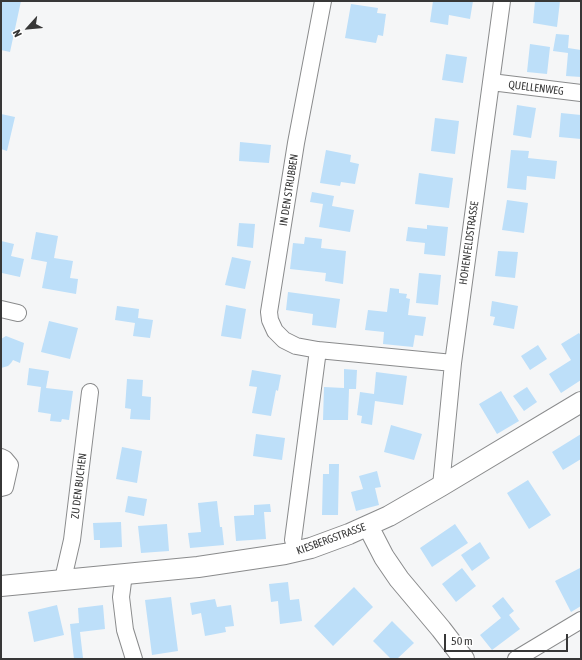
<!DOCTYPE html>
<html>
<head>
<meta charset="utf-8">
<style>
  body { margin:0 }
  #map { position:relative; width:582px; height:660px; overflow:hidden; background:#f5f6f7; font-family:"Asap Condensed",sans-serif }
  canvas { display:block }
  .frame { position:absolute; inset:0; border:2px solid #373737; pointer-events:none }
  .north { position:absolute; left:8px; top:8px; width:40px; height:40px; -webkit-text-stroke:3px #fff; paint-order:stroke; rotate:243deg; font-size:11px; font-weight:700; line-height:16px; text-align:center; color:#373737 }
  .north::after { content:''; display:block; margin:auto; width:14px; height:18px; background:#373737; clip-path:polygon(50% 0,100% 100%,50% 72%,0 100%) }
  .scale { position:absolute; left:444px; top:634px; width:124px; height:18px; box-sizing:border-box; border:2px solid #373737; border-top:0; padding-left:5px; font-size:12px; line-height:14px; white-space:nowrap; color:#373737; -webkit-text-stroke:3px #fff; paint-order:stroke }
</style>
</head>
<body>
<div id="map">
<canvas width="582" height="660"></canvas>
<div class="frame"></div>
<div class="north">N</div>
<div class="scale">50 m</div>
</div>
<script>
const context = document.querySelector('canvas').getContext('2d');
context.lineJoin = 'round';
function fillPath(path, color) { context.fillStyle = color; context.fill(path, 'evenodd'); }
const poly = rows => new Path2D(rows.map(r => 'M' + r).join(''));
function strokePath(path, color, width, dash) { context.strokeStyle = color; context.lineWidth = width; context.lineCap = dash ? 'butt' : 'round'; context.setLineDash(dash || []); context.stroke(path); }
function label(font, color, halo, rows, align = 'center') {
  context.font = font + ' "Asap Condensed",sans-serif'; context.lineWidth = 3; context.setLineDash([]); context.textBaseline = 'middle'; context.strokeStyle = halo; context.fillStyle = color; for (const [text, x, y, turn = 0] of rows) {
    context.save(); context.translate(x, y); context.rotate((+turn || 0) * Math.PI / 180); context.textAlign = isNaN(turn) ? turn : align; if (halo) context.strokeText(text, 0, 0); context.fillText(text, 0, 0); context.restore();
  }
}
fillPath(poly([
  [1,1,21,1,10,52,1,50],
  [433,1,473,1,470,19,449,15,448,25,430,22],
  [535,1,560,1,557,27,533,23],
  [351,4,378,8,377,13,386,14,383,36,378,35,376,43,345,38],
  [556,34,569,35,568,48,581,50,581,77,566,76,568,53,553,51],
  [530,44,550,47,547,74,527,72],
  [446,54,467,57,463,83,442,80],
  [517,105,536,108,531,138,513,135],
  [561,113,581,115,581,139,559,137],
  [1,114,15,117,7,151,1,149],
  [435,118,459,121,455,154,431,151],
  [240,142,271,145,269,163,239,161],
  [326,150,351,155,350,162,359,164,355,184,341,182,340,186,320,183],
  [511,150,529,151,528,158,557,161,555,179,527,176,526,190,507,188],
  [419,173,453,178,449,208,415,204],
  [312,192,334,196,332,206,354,210,350,232,319,227,323,204,310,202],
  [507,200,528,203,524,233,502,230],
  [239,223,255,224,253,248,237,246],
  [427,225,448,227,445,256,424,254,425,243,406,241,408,227,427,229],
  [36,232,58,236,54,258,73,261,70,278,78,279,76,294,42,288,47,262,31,259],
  [305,237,322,239,321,248,346,251,343,284,325,281,326,273,290,269,293,243,304,244],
  [1,241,14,244,11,256,24,259,20,277,2,273,1,276],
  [498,251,518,252,515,278,495,276],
  [232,257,251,261,245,289,225,285],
  [419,273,441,275,438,305,416,303],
  [390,288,399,289,399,293,407,294,406,298,410,299,408,315,426,317,423,336,415,335,413,347,383,344,384,332,365,330,368,310,387,312],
  [288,292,340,299,336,328,312,325,313,314,286,310],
  [492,301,518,306,514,329,493,325,495,317,490,316],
  [226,305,246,309,241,339,221,336],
  [117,306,139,309,138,318,153,320,150,338,133,336,135,323,115,320],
  [49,321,78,328,70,359,41,352],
  [579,333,581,336,581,380,561,393,549,374,571,360,561,344],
  [6,336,24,343,20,363,13,360,11,363,8,366,1,368,1,339],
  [538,345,547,359,530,370,521,356],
  [29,368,49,371,46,388,73,391,69,420,62,419,61,422,50,421,51,414,38,412,41,387,27,385],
  [344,369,357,370,356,389,349,389,348,420,323,420,324,387,344,388],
  [252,370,281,375,278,391,276,390,271,416,252,413,257,387,249,386],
  [376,372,407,376,403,405,375,401,372,425,361,423,362,416,357,415,360,392,374,394],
  [127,379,143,380,142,396,151,397,150,420,130,419,131,409,125,408],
  [527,387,537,402,524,411,513,396],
  [501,391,519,421,497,434,479,404],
  [391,425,422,434,414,460,384,452],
  [256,434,285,438,282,460,253,456],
  [581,434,581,459,563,470,552,452],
  [122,447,142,451,137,483,116,479],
  [329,464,339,464,338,515,322,515,323,474,329,474],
  [377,471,381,487,375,488,379,505,356,511,351,492,363,489,359,476],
  [528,480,551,515,529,529,507,493],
  [128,496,147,499,144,516,125,512],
  [217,501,220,527,222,527,224,545,190,548,188,533,201,532,198,503],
  [270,504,271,512,264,512,266,539,236,541,234,516,254,515,254,505],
  [121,522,122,547,100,548,100,540,94,540,93,523],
  [167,524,169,551,141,553,138,526],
  [455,524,468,543,432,567,420,548],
  [480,542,490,558,472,571,461,555],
  [462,568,476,586,456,602,442,584],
  [580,568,581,570,581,606,571,612,555,581],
  [288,582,290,600,299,599,302,621,280,624,278,601,271,602,269,584],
  [354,587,373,607,333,646,314,626],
  [171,597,178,651,152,655,145,600],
  [503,597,514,611,509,615,520,629,492,650,480,635,501,618,492,606],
  [215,599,217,607,231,605,234,626,225,627,226,632,205,636,201,613,192,615,190,603],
  [57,605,64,635,34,642,28,612],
  [103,605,105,629,80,632,83,658,74,659,70,624,79,623,78,608],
  [392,621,414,643,397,659,391,659,373,641]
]), '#bddff9');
const minor = poly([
  [323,1,296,143,269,312,270,320,275,331,284,340,296,346,318,350,453,363],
  [491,82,581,93],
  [1,309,18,313],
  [1,457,5,459,10,465,5,487,1,488],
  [441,486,453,363,502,1],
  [293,540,318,350],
  [124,574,121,597,125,630,134,659],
  [63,579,72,540,90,392],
  [516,659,581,620]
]);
const tertiary = poly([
  [368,526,384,557,399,579,441,629,464,659],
  [1,586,198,567,285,554,311,548,349,534,389,516,441,486,581,402]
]);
strokePath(minor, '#8a8b8c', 18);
strokePath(tertiary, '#8a8b8c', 22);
strokePath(minor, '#fff', 16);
strokePath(tertiary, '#fff', 20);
label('11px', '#373737', '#fff', [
  ["QUELLENWEG",536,88,7],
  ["IN DEN STRUBBEN",289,190,-81],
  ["HOHENFELDSTRASSE",469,243,-82],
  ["ZU DEN BUCHEN",79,486,-83],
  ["KIESBERGSTRASSE",331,539,-20]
]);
</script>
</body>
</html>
